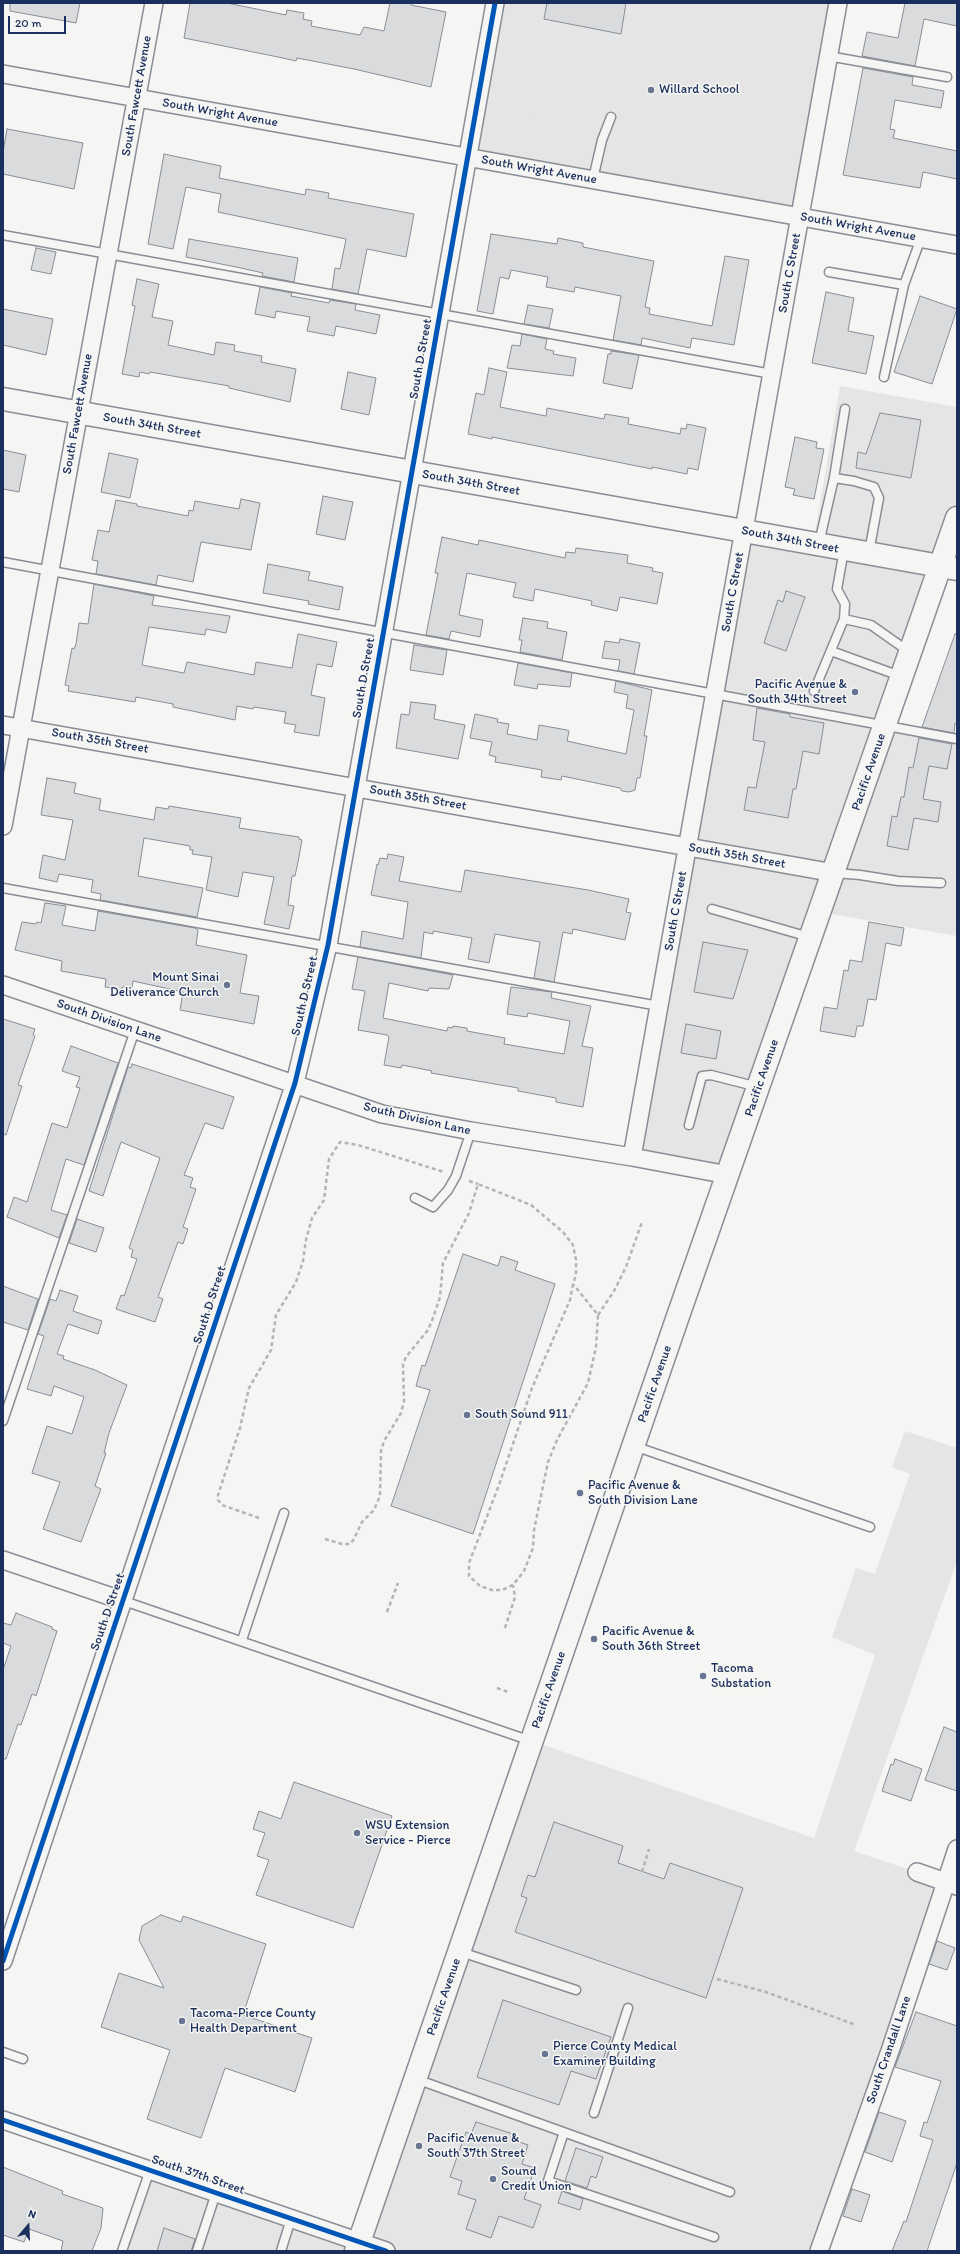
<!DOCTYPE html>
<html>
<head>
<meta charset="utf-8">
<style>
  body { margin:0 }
  #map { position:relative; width:960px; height:2254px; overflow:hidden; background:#f5f5f3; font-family:Itim,sans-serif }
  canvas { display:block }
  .frame { position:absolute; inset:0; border:4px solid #1b2f5e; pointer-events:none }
  .north { position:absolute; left:8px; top:2206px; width:40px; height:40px; -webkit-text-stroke:3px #f6f6f2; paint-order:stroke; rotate:19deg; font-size:11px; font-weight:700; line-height:16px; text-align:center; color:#1b2f5e }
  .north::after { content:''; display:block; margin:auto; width:14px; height:18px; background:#1b2f5e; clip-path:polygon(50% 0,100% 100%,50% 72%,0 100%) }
  .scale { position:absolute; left:8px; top:16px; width:58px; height:18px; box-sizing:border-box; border:2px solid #1b2f5e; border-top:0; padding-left:5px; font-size:12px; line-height:14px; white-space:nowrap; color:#1b2f5e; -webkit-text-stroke:3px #f6f6f2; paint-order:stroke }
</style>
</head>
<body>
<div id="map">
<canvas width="960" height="2254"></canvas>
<div class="frame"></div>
<div class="north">N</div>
<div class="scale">20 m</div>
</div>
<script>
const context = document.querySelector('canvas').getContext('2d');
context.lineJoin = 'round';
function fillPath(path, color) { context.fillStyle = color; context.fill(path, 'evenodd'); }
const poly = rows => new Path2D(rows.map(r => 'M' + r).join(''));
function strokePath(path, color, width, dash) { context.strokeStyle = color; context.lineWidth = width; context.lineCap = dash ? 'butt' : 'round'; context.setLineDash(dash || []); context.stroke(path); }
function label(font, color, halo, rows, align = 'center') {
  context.font = font + ' Itim,sans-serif'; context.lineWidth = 3; context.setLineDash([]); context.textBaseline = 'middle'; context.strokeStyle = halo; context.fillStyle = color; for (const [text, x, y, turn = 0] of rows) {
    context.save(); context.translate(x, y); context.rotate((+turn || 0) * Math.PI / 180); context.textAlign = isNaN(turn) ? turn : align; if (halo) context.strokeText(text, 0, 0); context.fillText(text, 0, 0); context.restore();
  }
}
fillPath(poly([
  [495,3,838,3,800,217,468,157],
  [840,386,957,407,957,569,940,566,885,725,957,739,957,936,820,912,728,1175,632,1157,744,531,813,544],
  [905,1431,957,1448,957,1561,854,1851,946,1882,820,2251,122,2251,150,2170,359,2242,532,1741,814,1838,875,1655,832,1637,856,1568,875,1574,910,1474,892,1467]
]), '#e5e5e6');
fillPath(poly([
  [533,25,589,34,591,28,621,34,615,61,606,60,594,126,528,111,539,48,530,45]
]), '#e4e6e7');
const building = poly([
  [10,3,80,3,76,23,10,11,10,3],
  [190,3,227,3,286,15,287,10,304,13,303,19,312,21,311,26,360,35,364,27,384,31,390,3,412,3,411,5,446,12,431,87,354,69,297,58,296,61,278,57,184,38,190,3],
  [547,3,626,3,621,34,544,19,547,3],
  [905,3,957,3,957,26,924,19,915,66,862,56,867,32,898,38,905,3],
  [863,68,913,77,912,85,944,91,941,108,895,100,890,129,895,130,893,138,957,151,957,179,923,172,920,188,843,175,863,68],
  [7,129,83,143,74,189,3,174,3,152,7,129],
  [164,154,221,166,219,178,305,195,306,189,329,193,328,198,414,214,406,257,367,249,358,294,332,289,335,268,340,269,346,239,218,212,221,194,186,187,173,249,148,244,164,154],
  [491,234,557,244,558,238,583,243,583,247,654,261,645,307,650,308,649,314,712,326,725,256,749,260,734,345,692,338,690,348,642,338,641,345,613,340,621,296,575,287,574,292,546,287,548,277,511,270,509,279,500,277,493,314,477,311,491,234],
  [189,239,298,258,294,282,262,276,263,273,241,268,186,257,189,239],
  [36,248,56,252,51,274,31,270,36,248],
  [137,279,159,284,152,317,173,321,168,345,214,355,216,342,235,345,234,351,262,356,261,362,296,369,290,402,229,388,229,386,150,372,149,374,140,372,139,377,122,374,135,306,132,305,137,279],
  [260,287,292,293,291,296,329,303,330,300,356,304,355,310,380,315,376,334,336,326,334,336,307,331,310,317,276,311,275,318,255,314,260,287],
  [826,292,854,298,848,331,874,336,866,374,812,363,826,292],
  [920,296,957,309,932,384,894,372,920,296],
  [528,305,553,309,549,328,524,324,528,305],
  [3,309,53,319,46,355,3,345,3,309],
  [522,334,547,339,545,349,554,351,553,354,576,358,573,376,507,368,512,345,520,346,522,334],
  [611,351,639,355,632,389,603,383,608,354,611,354,611,351],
  [489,368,507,372,500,407,546,416,547,408,604,419,605,414,629,418,628,424,680,434,681,428,686,429,687,424,706,428,698,470,688,468,687,474,652,467,652,469,492,437,492,439,468,434,476,393,484,395,489,368],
  [348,372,376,378,369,415,341,409,348,372],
  [880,413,921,420,911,478,856,468,858,452,866,454,880,413],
  [795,437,817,442,816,448,824,449,814,499,793,495,795,489,785,487,795,437],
  [3,450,26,455,19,492,3,489,3,450],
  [109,453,138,459,130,498,101,492,109,453],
  [323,496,353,502,345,540,316,534,323,496],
  [241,499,260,503,251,550,201,542,193,582,158,575,156,585,96,574,98,561,92,560,98,530,109,532,116,500,137,504,137,506,188,516,189,510,193,511,195,501,239,509,241,499],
  [442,537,478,545,479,540,565,558,566,552,575,553,576,548,628,555,627,563,653,568,652,571,663,573,657,604,620,597,617,611,591,605,592,601,535,589,533,601,513,597,516,583,467,573,459,615,483,620,480,637,451,631,449,639,426,635,438,573,435,573,442,537],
  [268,564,310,572,308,580,343,587,339,610,308,604,309,601,263,593,268,564],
  [94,584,154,596,152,605,230,616,226,633,206,629,205,635,149,627,142,665,184,673,187,662,254,675,256,662,292,668,298,634,337,642,332,667,317,664,311,695,325,698,319,736,294,732,296,725,284,723,286,712,254,707,253,709,237,706,235,720,173,707,173,704,136,697,135,702,68,691,69,686,65,685,72,648,74,649,76,644,79,623,88,624,94,584],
  [786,591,805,597,786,651,764,643,778,600,783,602,786,591],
  [523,618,548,622,547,628,567,632,562,660,520,652,522,640,519,640,523,618],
  [955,634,957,634,957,724,955,723,954,733,922,727,955,634],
  [620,639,640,643,634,674,618,671,620,660,602,658,605,641,619,643,620,639],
  [414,645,447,650,443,675,410,670,414,645],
  [518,663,572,673,570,687,538,684,537,689,514,685,518,663],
  [616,681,652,690,644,736,647,736,640,778,637,778,635,790,629,792,622,791,620,788,562,776,561,780,541,777,542,770,495,762,496,757,489,755,492,742,470,738,475,714,498,719,497,722,509,724,507,734,537,740,539,725,567,730,569,731,567,741,626,754,634,710,626,708,628,695,614,692,616,681],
  [411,702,436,705,434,719,465,725,458,759,396,748,401,714,409,715,411,702],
  [757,708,790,714,790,717,824,723,819,754,803,751,796,789,793,789,788,818,744,810,748,787,756,788,765,742,753,740,757,708],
  [919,738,952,744,947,769,929,766,923,799,941,802,938,822,914,818,908,850,887,846,892,816,897,817,901,797,904,797,909,767,913,768,919,738],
  [47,778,76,783,74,793,101,799,99,810,154,820,156,807,168,809,169,806,241,818,239,828,299,837,299,839,302,840,298,862,295,876,292,876,288,905,294,906,289,929,264,924,274,877,243,872,238,897,206,890,212,857,192,854,193,850,190,850,190,846,144,838,138,876,203,888,197,917,100,900,101,894,91,892,93,880,59,874,57,882,39,878,43,855,65,860,73,820,41,815,47,778],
  [388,854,404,857,399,881,461,892,465,870,588,890,629,899,626,912,631,913,625,940,573,929,572,934,563,932,554,982,534,978,540,942,495,934,489,963,468,959,472,938,433,931,433,934,424,932,421,958,360,947,362,931,403,939,408,902,371,895,377,864,378,865,380,858,387,859,388,854],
  [45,903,66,906,62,925,95,931,98,911,195,928,198,930,196,945,247,955,240,993,259,996,254,1024,180,1010,183,992,133,981,132,988,122,987,122,990,105,987,106,979,61,971,62,961,15,950,22,922,36,924,37,922,41,923,45,903],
  [869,922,904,928,901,946,886,943,876,1000,868,999,863,1026,857,1026,855,1037,820,1031,824,1007,837,1009,844,970,848,971,850,960,862,962,869,922],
  [703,942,748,950,733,999,694,992,703,942],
  [358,957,453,975,449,989,429,988,428,991,389,983,383,1018,447,1031,448,1027,452,1028,453,1026,467,1028,467,1031,505,1038,504,1044,564,1054,570,1021,528,1013,527,1017,507,1014,511,987,552,992,551,998,591,1006,582,1046,593,1048,583,1107,556,1102,556,1098,518,1091,518,1088,431,1073,432,1071,402,1065,401,1068,384,1065,389,1037,387,1035,358,1030,365,991,352,989,358,957],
  [3,1019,35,1029,33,1035,35,1036,18,1085,22,1086,6,1135,3,1134,3,1019],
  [686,1024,721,1031,716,1059,681,1053,686,1024],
  [71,1046,118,1063,84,1165,66,1159,51,1210,67,1215,59,1238,7,1217,14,1197,27,1202,52,1123,67,1128,80,1088,76,1087,80,1077,62,1071,71,1046],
  [132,1064,234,1097,223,1129,205,1123,184,1175,193,1178,190,1187,196,1189,183,1227,188,1229,183,1244,178,1242,158,1297,163,1299,155,1322,116,1309,121,1295,124,1296,137,1259,131,1257,133,1250,129,1248,160,1158,121,1142,103,1196,89,1191,128,1067,131,1068,132,1064],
  [77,1219,104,1228,96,1252,69,1243,77,1219],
  [463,1254,498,1266,501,1256,518,1262,515,1270,555,1284,473,1534,391,1506,430,1390,416,1386,422,1365,425,1366,463,1254],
  [3,1286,38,1299,28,1330,3,1322,3,1286],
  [60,1290,78,1296,73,1311,102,1321,98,1334,68,1324,57,1354,64,1356,63,1359,95,1370,127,1385,109,1433,104,1453,106,1453,95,1486,101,1489,81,1542,43,1529,60,1482,32,1473,47,1426,72,1434,84,1397,54,1386,51,1396,27,1389,44,1336,38,1334,50,1299,56,1301,60,1290],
  [16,1613,52,1627,52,1629,57,1631,36,1696,32,1694,21,1725,18,1724,6,1759,3,1759,3,1670,11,1646,3,1643,3,1623,11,1625,16,1613],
  [944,1727,957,1732,957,1791,925,1780,944,1727],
  [895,1759,922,1769,911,1801,882,1791,891,1764,893,1765,895,1759],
  [294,1782,392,1816,353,1928,256,1895,269,1860,257,1856,265,1833,253,1829,259,1811,281,1819,294,1782],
  [554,1822,623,1846,618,1863,664,1879,670,1863,743,1888,706,1998,515,1932,527,1898,521,1896,528,1875,535,1877,554,1822],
  [161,1915,181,1922,183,1916,266,1944,243,2015,312,2038,295,2092,225,2068,201,2138,147,2119,170,2050,101,2027,119,1973,164,1988,139,1940,142,1926,161,1915],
  [937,1941,955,1948,947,1970,929,1964,937,1941],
  [503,2000,611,2037,596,2079,571,2071,559,2105,477,2077,503,2000],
  [916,2012,957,2026,957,2163,927,2251,892,2251,904,2221,906,2222,933,2140,920,2136,924,2122,927,2123,941,2081,895,2067,916,2012],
  [879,2112,906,2121,892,2162,865,2152,879,2112],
  [476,2122,513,2134,511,2139,528,2145,522,2164,535,2168,524,2199,541,2205,533,2228,499,2216,491,2238,466,2229,476,2200,458,2194,462,2181,450,2177,466,2132,471,2134,476,2122],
  [576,2148,603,2157,596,2178,591,2176,587,2188,565,2181,576,2148],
  [3,2167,63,2191,62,2194,103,2208,101,2228,92,2251,61,2251,63,2241,29,2229,24,2242,3,2235,3,2167],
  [852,2189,870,2195,861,2222,843,2216,852,2189],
  [562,2191,583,2199,580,2210,558,2203,562,2191],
  [164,2228,195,2239,191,2251,157,2251,164,2228]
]);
fillPath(building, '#dadbdc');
strokePath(building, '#898d95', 1);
const lane = poly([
  [828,56,947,77],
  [593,179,602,140,611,117],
  [3,235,772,374],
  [829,272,904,285],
  [884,377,904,285,921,238],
  [834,478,854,481,874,487,879,498,869,552],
  [819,543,834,478,845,409],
  [3,562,957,739],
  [844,619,871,625,908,651],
  [831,651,900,676],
  [814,691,844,619,845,604,837,589,844,550],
  [835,873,860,875,898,881,941,883],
  [3,888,659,1006],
  [712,909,809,937],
  [689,1125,702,1076,711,1075,758,1087],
  [415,1198,433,1207,448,1190,456,1176,471,1131],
  [3,1421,135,1030],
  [634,1446,870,1527],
  [124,1601,531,1741],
  [242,1640,284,1513],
  [461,1952,576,1990],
  [3,2052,23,2059],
  [416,2079,730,2192],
  [594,2113,628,2008],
  [564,2132,548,2181,714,2237],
  [122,2251,150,2170],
  [197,2251,216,2193],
  [281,2251,291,2219]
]);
const street = poly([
  [3,74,957,245],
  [3,725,834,873],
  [3,826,154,3],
  [3,985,382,1114,471,1131,632,1157,728,1175],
  [632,1157,838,3],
  [3,1560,124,1601],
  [917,1872,957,1886],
  [3,1961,295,1083,328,945,495,3],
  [3,2120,386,2251],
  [819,2251,891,2048,957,1849]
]);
const secondary = poly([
  [3,399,957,569]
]);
const primary = poly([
  [356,2251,677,1319,957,518]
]);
strokePath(lane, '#898d95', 11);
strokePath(street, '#898d95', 20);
strokePath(secondary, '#898d95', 25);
strokePath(primary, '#898d95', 25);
strokePath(poly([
  [469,1181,478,1184],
  [598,1315,614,1291,626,1267,642,1222],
  [259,1518,222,1505,218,1500,218,1495,240,1428,249,1388,271,1350,276,1315,296,1282,303,1261,306,1240,312,1218,324,1200,329,1159,340,1142,358,1145,444,1172],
  [325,1539,342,1544,350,1544,354,1539,362,1522,374,1510,380,1496,381,1451,384,1441,401,1413,404,1401,403,1364,406,1357,428,1330,433,1318,440,1297,443,1263,469,1213,478,1184,531,1205,563,1232,573,1245,576,1260,576,1275,573,1284,570,1300,532,1388,499,1485,469,1563,469,1576,480,1586,492,1590,502,1590,513,1585,524,1571,533,1548,534,1530,548,1462,557,1440,588,1383,596,1347,598,1315,573,1284],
  [387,1612,398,1583],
  [505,1628,515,1597,513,1585],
  [497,1688,508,1692],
  [642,1872,649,1849],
  [717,1979,766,1992,856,2025]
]), '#b2b4b9', 2.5, [4, 3]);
strokePath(lane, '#f5f5f3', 8);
strokePath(street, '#f5f5f3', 17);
strokePath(secondary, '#f5f5f3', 22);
strokePath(primary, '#f5f5f3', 22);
strokePath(poly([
  [3,1961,295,1083,328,945,495,3],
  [3,2120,386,2251]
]), '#0057b8', 5);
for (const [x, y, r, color] of [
  [651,90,4,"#677492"],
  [855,692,4,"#677492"],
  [227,985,4,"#677492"],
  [467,1415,4,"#677492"],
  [580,1493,4,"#677492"],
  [594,1639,4,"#677492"],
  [703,1676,4,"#677492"],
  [357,1833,4,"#677492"],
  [182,2021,4,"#677492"],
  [545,2054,4,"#677492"],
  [419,2146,4,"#677492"],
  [493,2179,4,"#677492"]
]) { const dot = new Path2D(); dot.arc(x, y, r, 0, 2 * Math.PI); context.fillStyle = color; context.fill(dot); strokePath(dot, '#f6f6f2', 1.5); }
label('13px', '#1b2f5e', '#f6f6f2', [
  ["Willard School",659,90],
  ["Pacific Avenue &",847,685,"right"],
  ["South 34th Street",847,700,"right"],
  ["Mount Sinai",219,978,"right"],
  ["Deliverance Church",219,993,"right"],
  ["South Sound 911",475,1415],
  ["Pacific Avenue &",588,1486],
  ["South Division Lane",588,1501],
  ["Pacific Avenue &",602,1632],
  ["South 36th Street",602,1647],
  ["Tacoma",711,1669],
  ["Substation",711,1684],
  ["WSU Extension",365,1826],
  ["Service - Pierce",365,1841],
  ["Tacoma-Pierce County",190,2014],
  ["Health Department",190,2029],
  ["Pierce County Medical",553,2047],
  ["Examiner Building",553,2062],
  ["Pacific Avenue &",427,2139],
  ["South 37th Street",427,2154],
  ["Sound",501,2172],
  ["Credit Union",501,2187]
], 'left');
label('13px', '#1b2f5e', '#f6f6f2', [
  ["South Fawcett Avenue",137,96,-80],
  ["South Wright Avenue",220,113,10],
  ["South Wright Avenue",539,170,10],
  ["South Wright Avenue",858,227,10],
  ["South C Street",790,273,-80],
  ["South D Street",421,359,-80],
  ["South Fawcett Avenue",78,414,-80],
  ["South 34th Street",152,426,10],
  ["South 34th Street",471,483,10],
  ["South 34th Street",790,540,11],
  ["South C Street",733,592,-80],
  ["South D Street",364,678,-80],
  ["South 35th Street",100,741,10],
  ["Pacific Avenue",869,772,-71],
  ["South 35th Street",418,798,10],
  ["South 35th Street",737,856,10],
  ["South C Street",676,911,-80],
  ["South D Street",305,996,-77],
  ["South Division Lane",109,1021,19],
  ["Pacific Avenue",762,1078,-71],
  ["South Division Lane",417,1119,13],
  ["South D Street",210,1305,-72],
  ["Pacific Avenue",655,1384,-71],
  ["South D Street",108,1612,-71],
  ["Pacific Avenue",549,1690,-71],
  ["Pacific Avenue",444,1997,-71],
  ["South Crandall Lane",889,2050,-71],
  ["South 37th Street",198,2175,19]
]);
</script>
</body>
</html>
